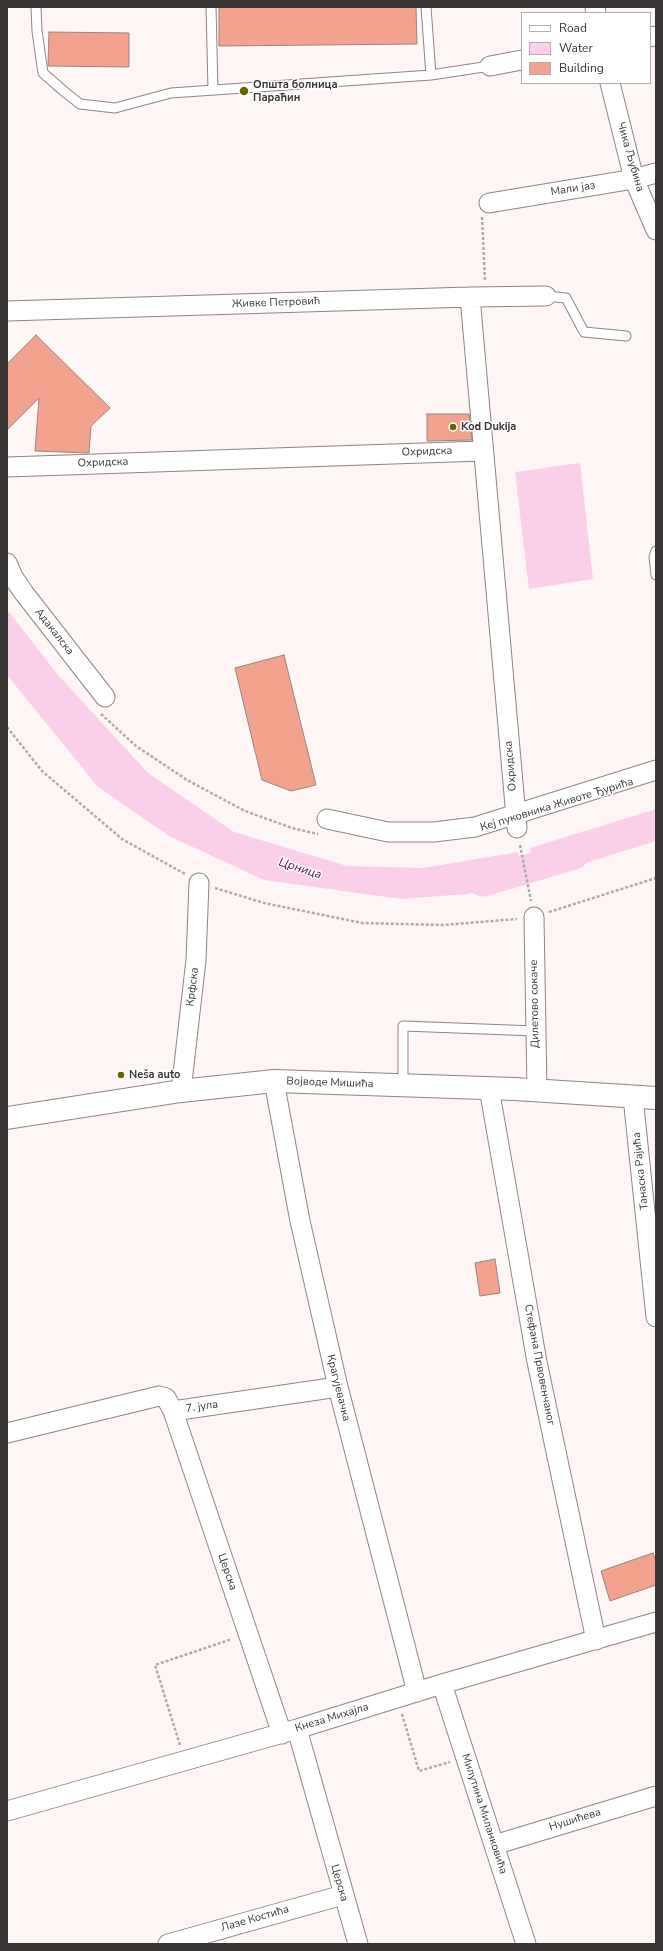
<!DOCTYPE html>
<html>
<head>
<meta charset="utf-8">
<style>
  body { margin:0 }
  #map { position:relative; width:663px; height:1951px; overflow:hidden; background:#fef5f5; font-family:"Nunito Sans",sans-serif }
  canvas { display:block }
  .frame { position:absolute; inset:0; border:8px solid #3a3535; pointer-events:none }
  .legend { position:absolute; left:521px; top:12px; width:130px; height:72px; box-sizing:border-box; background:#fff; border:1px solid #b0aeae; margin:0; padding:5px 7px; list-style:none; font-size:12px; color:#3a3535 }
  .legend li { display:flex; align-items:center; gap:8px; height:20px }
  .legend b { width:20px; border:1px solid #b0aeae }
</style>
</head>
<body>
<div id="map">
<canvas width="663" height="1951"></canvas>
<div class="frame"></div>
<ul class="legend">
<li><b style="height:5px;background:#fff"></b>Road</li>
<li><b style="height:11px;background:#fbcfea"></b>Water</li>
<li><b style="height:11px;background:#f3a38d"></b>Building</li>
</ul>
</div>
<script>
const context = document.querySelector('canvas').getContext('2d');
context.lineJoin = 'round';
function fillPath(path, color) { context.fillStyle = color; context.fill(path, 'evenodd'); }
const poly = rows => new Path2D(rows.map(r => 'M' + r).join(''));
function strokePath(path, color, width, dash) { context.strokeStyle = color; context.lineWidth = width; context.lineCap = dash ? 'butt' : 'round'; context.setLineDash(dash || []); context.stroke(path); }
function label(font, color, halo, rows, align = 'center') {
  context.font = font + ' "Nunito Sans",sans-serif'; context.lineWidth = 3; context.setLineDash([]); context.textBaseline = 'middle'; context.strokeStyle = halo; context.fillStyle = color; for (const [text, x, y, turn = 0] of rows) {
    context.save(); context.translate(x, y); context.rotate((+turn || 0) * Math.PI / 180); context.textAlign = isNaN(turn) ? turn : align; if (halo) context.strokeText(text, 0, 0); context.fillText(text, 0, 0); context.restore();
  }
}
fillPath(poly([
  [580,463,593,579,529,589,515,472],
  [9,612,58,675,148,773,234,832,347,866,423,868,518,852,522,883,467,894,401,899,264,880,169,836,98,787,7,675,7,613],
  [656,809,656,841,540,877,530,848]
]), '#fbcfea');
strokePath(poly([
  [483,882,574,855]
]), '#fbcfea', 29);
const building = poly([
  [219,7,416,7,417,44,219,46,219,7],
  [49,32,129,33,129,67,48,66,49,32],
  [36,335,110,408,91,426,89,453,35,451,39,398,7,430,7,364,36,335],
  [427,414,469,414,472,440,427,441,427,414],
  [284,655,316,785,291,791,262,780,235,668,284,655],
  [495,1259,500,1293,480,1296,475,1263,495,1259],
  [653,1553,656,1562,656,1585,610,1601,601,1571,653,1553]
]);
fillPath(building, '#f3a38d');
strokePath(building, '#938683', 1);
const lane = poly([
  [36,7,37,31,43,73,66,93,80,104,115,108,171,93,431,75,490,66],
  [211,7,213,90],
  [426,7,431,75],
  [546,296,566,298,584,332,626,336],
  [656,551,654,557,656,575],
  [403,1086,403,1026,536,1031]
]);
const street = poly([
  [595,7,596,13],
  [650,37,656,36],
  [490,66,522,60],
  [610,83,634,179,656,230],
  [489,203,634,179,656,173],
  [470,297,517,828],
  [7,311,470,297,546,296],
  [7,467,482,451],
  [7,563,13,577,24,593,105,697],
  [327,819,388,832,434,832,475,827,656,770],
  [534,917,537,1091],
  [274,1081,300,1221,338,1387,417,1692],
  [489,1088,537,1362,596,1640],
  [181,1091,196,960,199,883],
  [633,1097,656,1317],
  [173,1411,338,1387],
  [7,1433,159,1396,166,1398,173,1411,282,1734],
  [442,1684,526,1944],
  [297,1729,358,1944],
  [7,1811,297,1729,442,1684,656,1622],
  [494,1845,656,1796],
  [168,1944,343,1895]
]);
const secondary = poly([
  [7,1118,181,1091,274,1081,515,1089,656,1098]
]);
strokePath(lane, '#918483', 11);
strokePath(street, '#918483', 21);
strokePath(secondary, '#918483', 24);
strokePath(poly([
  [482,217,485,280],
  [101,714,136,746,187,780,245,811,292,828,318,834],
  [7,727,42,771,122,839,185,874],
  [520,845,531,901],
  [215,888,264,903,362,923,443,925,517,919],
  [549,912,656,878],
  [402,1714,419,1771,450,1762],
  [180,1745,155,1665,232,1639]
]), '#b1a9a9', 2.5, [3, 2]);
strokePath(lane, '#fff', 9);
strokePath(street, '#fff', 19);
strokePath(secondary, '#fff', 22);
for (const [x, y, r, color] of [
  [244,91,5,"#646500"],
  [453,427,4,"#646500"],
  [121,1075,4,"#646500"]
]) { const dot = new Path2D(); dot.arc(x, y, r, 0, 2 * Math.PI); context.fillStyle = color; context.fill(dot); strokePath(dot, '#fff', 1.5); }
label('bold 11px', '#3a3535', '#fff', [
  ["Општа болница",253,85],
  ["Параћин",253,98],
  ["Kod Dukija",461,427],
  ["Neša auto",129,1075]
], 'left');
label('11px', '#3a3535', '#fff', [
  ["Чика Љубина",630,157,74],
  ["Мали јаз",573,189,-9],
  ["Живке Петровић",276,303,-2],
  ["Охридска",427,452,-2],
  ["Охридска",103,463,-2],
  ["Адакалска",54,632,52],
  ["Охридска",511,766,-95],
  ["Кеј пуковника Животе Ђурића",557,805,-17],
  ["Крфска",193,987,-83],
  ["Дилетово сокаче",535,1004,-91],
  ["Војводе Мишића",330,1083,2],
  ["Танаска Рајића",641,1171,-96],
  ["Стефана Првовенчаног",539,1365,79],
  ["Крагујевачка",338,1388,76],
  ["7. јула",202,1407,-8],
  ["Церска",227,1572,71],
  ["Кнеза Михајла",332,1718,-17],
  ["Милутина Миланковића",484,1814,72],
  ["Нушићева",575,1820,-17],
  ["Церска",339,1883,74],
  ["Лазе Костића",255,1919,-16]
]);
label('italic 12px', '#5d0a48', '#fff', [
  ["Црница",300,869,18]
]);
</script>
</body>
</html>
